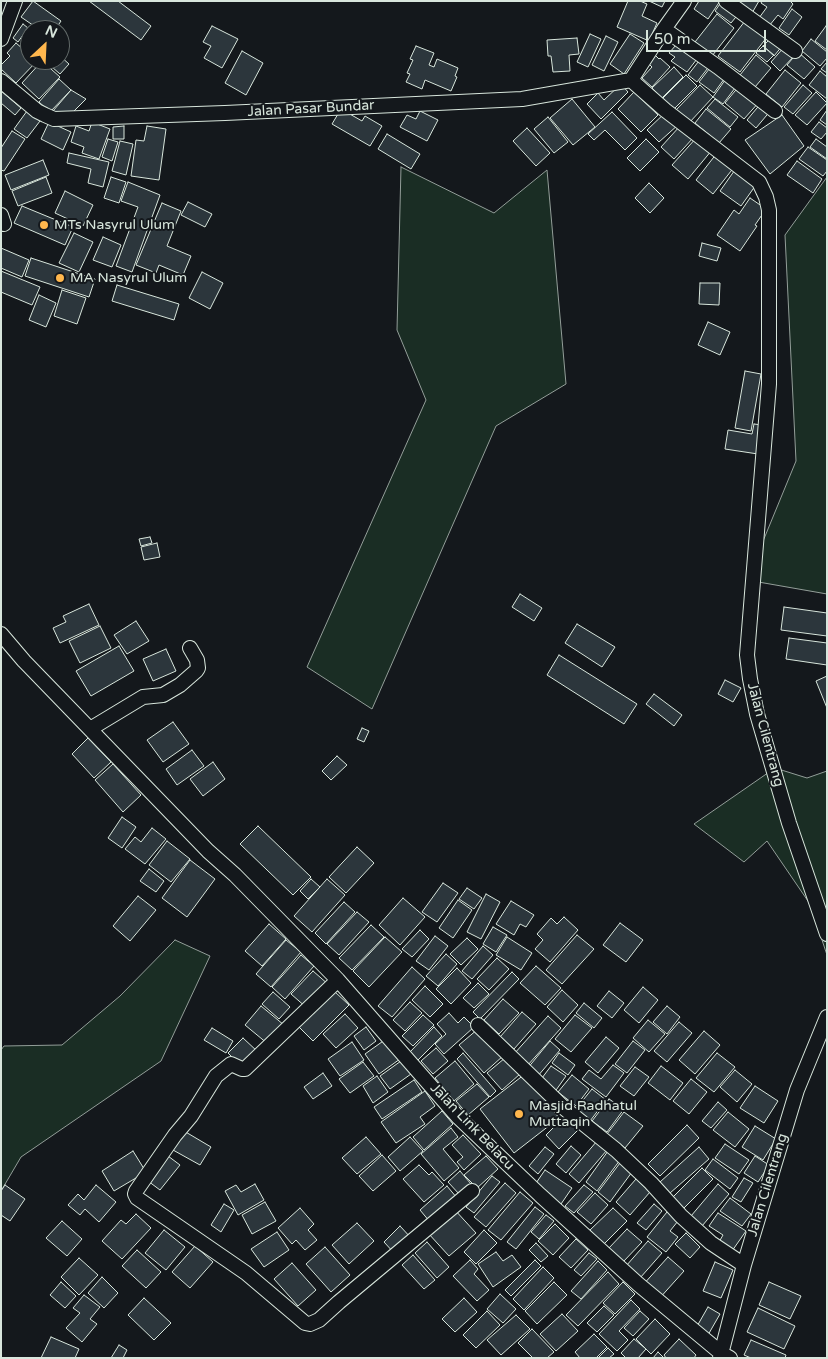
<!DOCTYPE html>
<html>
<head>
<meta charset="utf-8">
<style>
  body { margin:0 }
  #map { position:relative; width:828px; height:1359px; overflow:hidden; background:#14181c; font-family:"Varela Round",sans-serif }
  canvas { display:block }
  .frame { position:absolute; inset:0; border:2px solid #d8e6dc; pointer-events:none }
  .north { position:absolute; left:20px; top:20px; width:50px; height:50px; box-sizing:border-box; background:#14181c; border:1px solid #626a69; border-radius:50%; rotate:25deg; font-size:14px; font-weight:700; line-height:20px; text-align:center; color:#d8e6dc }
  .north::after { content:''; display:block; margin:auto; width:18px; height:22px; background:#ffb74d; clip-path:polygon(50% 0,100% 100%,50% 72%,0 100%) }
  .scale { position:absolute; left:646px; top:30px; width:120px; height:22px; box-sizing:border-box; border:2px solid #d8e6dc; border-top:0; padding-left:6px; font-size:15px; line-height:18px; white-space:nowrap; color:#d8e6dc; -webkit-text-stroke:4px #14181c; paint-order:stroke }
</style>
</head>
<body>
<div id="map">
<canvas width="828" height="1359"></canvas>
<div class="frame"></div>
<div class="north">N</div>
<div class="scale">50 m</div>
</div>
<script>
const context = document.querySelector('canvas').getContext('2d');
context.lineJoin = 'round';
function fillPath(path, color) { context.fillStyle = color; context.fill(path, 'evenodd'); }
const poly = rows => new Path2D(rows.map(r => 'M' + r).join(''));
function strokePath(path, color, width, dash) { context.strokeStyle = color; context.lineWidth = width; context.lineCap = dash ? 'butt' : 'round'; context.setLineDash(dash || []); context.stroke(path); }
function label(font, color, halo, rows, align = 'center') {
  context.font = font + ' "Varela Round",sans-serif'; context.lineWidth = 4; context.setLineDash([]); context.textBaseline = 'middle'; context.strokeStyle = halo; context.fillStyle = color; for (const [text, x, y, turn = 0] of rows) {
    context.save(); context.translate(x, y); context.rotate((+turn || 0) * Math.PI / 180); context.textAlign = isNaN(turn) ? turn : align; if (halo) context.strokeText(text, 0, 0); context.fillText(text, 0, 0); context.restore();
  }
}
const green = poly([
  [401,167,494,213,547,170,566,384,496,426,372,709,307,667,426,400,397,330,401,167],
  [827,177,827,594,747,580,796,461,785,235,827,177],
  [775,768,807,778,827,771,827,955,810,904,767,841,744,862,694,824,775,768],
  [175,940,210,956,161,1061,21,1157,1,1191,1,1050,4,1046,62,1045,120,996,175,940]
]);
fillPath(green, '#1a2d24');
strokePath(green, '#939e99', 1);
const building = poly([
  [33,1,61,21,55,30,40,30,21,17,33,1],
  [89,1,118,1,151,26,141,40,89,1],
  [628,1,640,1,647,4,642,16,657,23,649,41,617,27,628,1],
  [649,1,665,1,662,7,649,1],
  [699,1,720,1,708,19,694,9,699,1],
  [722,1,740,12,731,23,715,11,722,1],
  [738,1,759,1,752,13,737,3,738,1],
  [762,1,790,1,793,4,783,19,778,15,769,26,759,18,767,7,761,3,762,1],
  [792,9,802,17,789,35,779,28,792,9],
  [717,14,734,28,712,56,695,42,717,14],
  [745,21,767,37,740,72,718,56,745,21],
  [23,24,28,28,18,42,13,38,23,24],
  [212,26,238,39,222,68,204,58,211,46,203,42,212,26],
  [826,26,827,27,827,50,815,41,826,26],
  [30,29,31,30,30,30,30,48,21,42,30,29],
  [590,34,601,39,588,67,577,62,590,34],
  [630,34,644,43,624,74,610,64,630,34],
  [606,36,618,42,604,71,592,65,606,36],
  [773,36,783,45,774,56,763,46,773,36],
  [577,38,579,54,569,55,570,71,553,72,551,56,548,56,547,40,577,38],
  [811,39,827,52,827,58,820,66,802,51,811,39],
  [16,43,30,55,30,60,35,60,36,62,16,83,1,69,1,65,10,56,7,53,16,43],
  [676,45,700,55,687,72,671,61,675,57,669,53,676,45],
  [416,46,434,53,429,65,434,67,437,59,458,68,455,76,457,77,451,91,425,80,422,89,406,82,410,74,407,73,413,60,410,59,416,46],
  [763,46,774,55,767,62,756,53,763,46],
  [785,46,795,55,780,71,771,62,785,46],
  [242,51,263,63,246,95,225,83,242,51],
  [798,52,815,67,804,79,787,65,798,52],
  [654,54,659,59,660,58,670,67,652,87,642,78,652,67,647,62,654,54],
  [756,55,771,68,755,87,740,75,756,55],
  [60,56,69,64,60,74,44,60,60,60,60,56],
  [702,57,711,64,697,82,688,75,702,57],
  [42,61,60,77,39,99,22,83,42,61],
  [827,62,827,73,821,69,827,62],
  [713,64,727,75,714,93,699,82,713,64],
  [674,67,683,77,662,98,652,88,674,67],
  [785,70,801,83,782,107,766,94,785,70],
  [820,71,827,77,827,99,809,85,820,71],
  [686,75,697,86,673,110,662,99,686,75],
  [728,76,738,84,723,104,713,97,728,76],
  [59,79,71,90,50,112,39,102,59,79],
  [621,84,628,92,601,119,587,104,598,93,604,100,621,84],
  [700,85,713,97,689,123,676,110,700,85],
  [740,85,760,101,744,119,725,103,740,85],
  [803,85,812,93,793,114,784,107,803,85],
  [71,90,86,99,70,115,53,111,71,90],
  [1,91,21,108,15,115,1,103,1,91],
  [634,92,658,115,641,132,618,109,634,92],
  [816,92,827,103,807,125,795,115,816,92],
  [572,99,595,127,573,145,550,118,572,99],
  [715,99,738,117,730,127,707,108,715,99],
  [762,102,772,109,756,128,747,120,762,102],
  [341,109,362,121,365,116,382,126,370,146,332,124,341,109],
  [706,109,731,129,719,143,695,123,706,109],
  [827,110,827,125,820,120,827,110],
  [27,111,40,121,27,138,14,129,27,111],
  [420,111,438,120,427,141,400,127,407,115,416,119,420,111],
  [667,111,679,124,659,142,647,130,667,111],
  [612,112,637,138,625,150,605,130,594,140,588,134,612,112],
  [782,115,804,146,770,174,745,140,782,115],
  [548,117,568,142,554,153,534,129,548,117],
  [49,122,71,132,63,150,41,139,49,122],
  [92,122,110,129,99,159,82,153,84,147,71,142,76,126,89,131,92,122],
  [819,122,827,128,827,132,821,139,811,132,819,122],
  [124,126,124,139,113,139,113,127,124,126],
  [147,126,166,129,159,180,131,176,136,140,144,141,147,126],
  [680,126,693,138,674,159,661,147,680,126],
  [527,128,550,153,536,166,513,141,527,128],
  [12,131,25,139,4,171,1,170,1,148,12,131],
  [387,134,420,154,411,169,378,149,387,134],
  [697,137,712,150,688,179,672,165,697,137],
  [108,139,118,142,112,161,102,157,108,139],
  [646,139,659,152,640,171,627,158,646,139],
  [816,139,827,147,827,159,810,147,816,139],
  [120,141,133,144,126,175,112,171,120,141],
  [808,147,827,160,827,171,823,176,799,159,808,147],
  [69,153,109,162,103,187,88,183,91,169,67,163,69,153],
  [717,153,735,166,713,194,696,180,717,153],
  [43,160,49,175,11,190,5,175,43,160],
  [797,161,822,179,813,193,787,175,797,161],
  [737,167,758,182,741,206,720,191,737,167],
  [46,177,52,193,18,206,12,191,46,177],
  [111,177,126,182,119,203,104,198,111,177],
  [128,182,160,195,132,272,116,266,138,207,121,201,128,182],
  [649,183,664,198,650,213,635,198,649,183],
  [65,191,93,205,83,226,55,213,65,191],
  [750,198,766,209,755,225,757,226,740,251,717,235,734,210,739,214,750,198],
  [188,202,212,214,205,227,181,215,188,202],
  [162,203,181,211,167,246,191,256,183,275,159,265,156,273,136,265,162,203],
  [22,206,73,227,65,245,14,223,22,206],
  [74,233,93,242,79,272,59,263,74,233],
  [103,237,121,245,112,267,93,260,103,237],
  [702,243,721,248,717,261,699,256,702,243],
  [1,248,29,260,22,277,1,268,1,248],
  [31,258,95,279,89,297,25,276,31,258],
  [1,271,40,287,32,305,1,292,1,271],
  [202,272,223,283,210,309,189,298,202,272],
  [700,283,720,283,719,305,699,304,700,283],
  [117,285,179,304,174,320,112,301,117,285],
  [62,290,86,298,77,324,54,316,62,290],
  [39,295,56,303,46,327,29,320,39,295],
  [708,322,730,332,720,355,698,345,708,322],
  [745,371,761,374,751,431,735,428,745,371],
  [754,424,762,425,758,454,725,449,728,430,752,434,754,424],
  [150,537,152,543,141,546,139,539,150,537],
  [157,543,160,557,144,560,141,547,157,543],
  [520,594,542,608,534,621,512,607,520,594],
  [89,604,99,625,60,643,53,628,66,622,63,616,89,604],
  [784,607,827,613,827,636,781,630,784,607],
  [136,621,149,641,127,654,114,635,136,621],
  [577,624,615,647,602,667,565,643,577,624],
  [100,626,111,648,80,663,69,641,100,626],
  [789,638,827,643,827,665,786,659,789,638],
  [119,646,134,671,91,696,76,671,119,646],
  [166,649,176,671,153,681,143,659,166,649],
  [559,655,637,704,624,724,547,675,559,655],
  [827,676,827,708,816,681,827,676],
  [725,680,741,688,733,702,718,694,725,680],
  [654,694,682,715,674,726,646,704,654,694],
  [173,722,189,744,163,762,147,740,173,722],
  [362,728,369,731,364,742,357,739,362,728],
  [88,738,111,762,94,778,72,754,88,738],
  [192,750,204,766,177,785,166,769,192,750],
  [337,756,347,765,331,780,322,771,337,756],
  [213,762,225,779,203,796,190,779,213,762],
  [113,764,141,795,123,812,95,780,113,764],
  [122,817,136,827,122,848,108,838,122,817],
  [258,826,311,877,293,895,240,844,258,826],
  [152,828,166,839,145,864,125,849,135,837,141,842,152,828],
  [167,841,190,859,171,882,149,865,167,841],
  [357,847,374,863,346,893,329,877,357,847],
  [190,860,215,879,187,917,162,898,190,860],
  [149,869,164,881,156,892,140,881,149,869],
  [311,879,320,887,308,899,300,891,311,879],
  [327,879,345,895,312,932,294,916,327,879],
  [443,883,458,893,437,922,422,912,443,883],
  [467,888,482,898,474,909,459,899,467,888],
  [486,894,500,902,481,939,467,932,486,894],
  [138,896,156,910,130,941,113,926,138,896],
  [403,898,425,917,400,945,379,925,403,898],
  [458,900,472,910,453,938,439,928,458,900],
  [511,901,534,915,526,927,520,924,514,935,496,924,511,901],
  [344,902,355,912,326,944,315,933,344,902],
  [357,912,369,922,339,955,327,944,357,912],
  [564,917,578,930,550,962,535,949,543,940,537,934,551,918,557,924,564,917],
  [620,923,643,940,626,962,603,945,620,923],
  [269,924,286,939,262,966,245,951,269,924],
  [371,925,384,937,352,970,339,958,371,925],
  [493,927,507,935,496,952,483,944,493,927],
  [420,930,429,939,412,957,402,949,420,930],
  [577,935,594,949,562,984,546,970,577,935],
  [435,936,448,946,429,970,416,961,435,936],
  [385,937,402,952,369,987,353,971,385,937],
  [507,937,532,953,521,970,496,955,507,937],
  [467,938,478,949,461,965,450,954,467,938],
  [286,940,301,952,271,987,256,974,286,940],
  [483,946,493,955,472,979,462,971,483,946],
  [446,954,457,964,438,986,426,976,446,954],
  [301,955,314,966,285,999,272,987,301,955],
  [497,958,509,969,489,990,477,979,497,958],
  [536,966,561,988,545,1005,520,983,536,966],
  [412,967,425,979,392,1017,378,1006,412,967],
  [457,968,471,983,451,1004,436,989,457,968],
  [313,971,329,985,307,1008,291,994,313,971],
  [512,972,519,979,480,1019,473,1012,512,972],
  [478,983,489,994,474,1008,463,998,478,983],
  [425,986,443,1004,430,1017,412,1000,425,986],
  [643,987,658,1000,639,1023,624,1010,643,987],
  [562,990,578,1005,563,1022,547,1007,562,990],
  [334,991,349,1005,313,1041,299,1027,334,991],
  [609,991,624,1003,612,1018,597,1006,609,991],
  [273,992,290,1007,279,1019,262,1004,273,992],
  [503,999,519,1013,499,1034,484,1020,503,999],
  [410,1002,422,1013,405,1031,393,1020,410,1002],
  [584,1003,602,1018,594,1028,576,1013,584,1003],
  [261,1006,284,1025,268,1044,245,1025,261,1006],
  [667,1006,680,1017,667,1034,653,1022,667,1006],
  [522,1012,536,1024,514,1049,500,1037,522,1012],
  [449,1013,458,1023,464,1017,474,1027,444,1054,435,1044,446,1034,437,1024,449,1013],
  [345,1014,358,1028,336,1048,323,1034,345,1014],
  [423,1015,434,1025,413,1046,402,1036,423,1015],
  [575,1015,592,1028,571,1052,555,1039,575,1015],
  [548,1016,561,1028,527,1066,514,1054,548,1016],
  [648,1020,665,1034,649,1052,633,1038,648,1020],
  [679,1022,692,1033,667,1062,654,1051,679,1022],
  [366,1027,376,1041,364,1050,354,1036,366,1027],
  [434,1027,442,1036,418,1060,410,1052,434,1027],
  [212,1028,233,1041,226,1053,204,1040,212,1028],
  [478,1029,503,1056,484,1073,459,1045,478,1029],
  [704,1031,720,1045,695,1074,679,1060,704,1031],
  [606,1037,619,1048,598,1073,585,1062,606,1037],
  [243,1038,258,1052,243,1068,228,1053,243,1038],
  [386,1039,400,1059,379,1074,365,1054,386,1039],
  [550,1041,560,1050,537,1077,527,1069,550,1041],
  [633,1041,645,1050,627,1073,615,1064,633,1041],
  [352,1042,364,1060,340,1076,328,1059,352,1042],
  [436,1048,448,1061,433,1074,421,1061,436,1048],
  [463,1053,496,1091,490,1097,457,1059,463,1053],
  [559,1053,575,1065,568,1075,552,1063,559,1053],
  [717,1053,735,1067,714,1092,696,1078,717,1053],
  [505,1058,520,1074,502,1090,487,1073,505,1058],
  [401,1061,411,1074,390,1089,380,1076,401,1061],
  [455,1061,474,1084,454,1101,435,1078,455,1061],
  [363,1062,374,1076,350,1093,339,1079,363,1062],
  [613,1065,624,1073,606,1097,582,1079,589,1070,601,1079,613,1065],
  [551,1066,566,1076,554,1093,539,1082,551,1066],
  [661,1066,683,1083,670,1100,648,1083,661,1066],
  [635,1067,649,1077,634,1096,620,1086,635,1067],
  [735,1070,752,1084,737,1102,720,1087,735,1070],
  [323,1073,332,1086,313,1099,304,1087,323,1073],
  [525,1074,559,1118,514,1153,480,1109,525,1074],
  [572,1075,589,1089,576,1106,558,1092,572,1075],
  [377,1076,388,1092,373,1103,363,1086,377,1076],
  [691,1079,707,1092,689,1114,673,1101,691,1079],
  [414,1080,422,1092,382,1119,374,1107,414,1080],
  [477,1084,489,1097,468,1115,456,1101,477,1084],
  [755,1086,778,1101,764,1123,740,1108,755,1086],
  [592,1089,606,1100,590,1121,575,1110,592,1089],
  [425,1091,435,1106,420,1117,425,1124,396,1143,381,1122,425,1091],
  [609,1099,624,1109,607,1132,592,1121,609,1099],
  [718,1102,727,1110,711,1128,702,1121,718,1102],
  [442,1111,453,1124,424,1150,413,1137,442,1111],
  [624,1112,643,1126,625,1148,607,1134,624,1112],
  [728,1112,749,1129,735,1147,713,1130,728,1112],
  [566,1115,579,1129,559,1149,546,1135,566,1115],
  [687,1125,699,1138,660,1176,648,1164,687,1125],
  [755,1126,776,1139,763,1160,742,1147,755,1126],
  [451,1128,458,1137,443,1149,459,1168,444,1181,421,1154,451,1128],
  [184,1131,211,1147,200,1165,173,1150,184,1131],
  [463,1135,481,1154,464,1170,457,1162,463,1157,452,1145,463,1135],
  [366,1137,381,1154,357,1174,342,1158,366,1137],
  [410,1137,423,1151,400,1171,388,1157,410,1137],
  [597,1141,607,1150,579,1183,569,1174,597,1141],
  [725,1144,749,1160,739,1174,715,1158,725,1144],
  [571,1146,581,1155,566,1173,556,1164,571,1146],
  [545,1147,554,1154,538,1174,529,1166,545,1147],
  [699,1147,709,1159,670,1193,660,1182,699,1147],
  [133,1151,146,1172,114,1191,102,1171,133,1151],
  [608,1151,620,1160,597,1191,586,1182,608,1151],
  [382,1155,396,1171,373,1191,359,1176,382,1155],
  [168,1156,180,1165,160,1190,148,1181,168,1156],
  [486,1156,498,1169,477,1188,464,1175,486,1156],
  [755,1156,769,1165,758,1182,744,1173,755,1156],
  [713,1159,738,1178,730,1189,705,1170,713,1159],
  [620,1163,632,1172,610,1202,598,1192,620,1163],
  [419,1165,429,1175,432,1172,444,1185,424,1202,403,1179,419,1165],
  [702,1168,713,1179,684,1208,673,1197,702,1168],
  [545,1170,572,1188,561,1204,534,1186,545,1170],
  [460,1171,471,1184,460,1195,448,1182,460,1171],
  [492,1176,500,1182,474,1213,466,1207,492,1176],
  [744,1178,753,1183,741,1202,732,1197,744,1178],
  [636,1179,650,1192,630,1215,616,1202,636,1179],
  [505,1183,516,1193,486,1227,474,1217,505,1183],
  [255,1184,264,1200,238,1215,225,1191,236,1185,241,1192,255,1184],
  [718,1184,729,1194,702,1226,691,1216,718,1184],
  [5,1185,25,1199,10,1221,1,1215,1,1191,5,1185],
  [96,1185,116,1202,99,1222,85,1209,80,1215,68,1205,78,1194,84,1200,96,1185],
  [584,1185,593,1192,574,1213,565,1206,584,1185],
  [447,1186,457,1198,430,1222,420,1210,447,1186],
  [520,1192,533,1203,501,1240,488,1230,520,1192],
  [595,1193,608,1205,591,1224,577,1212,595,1193],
  [730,1198,751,1214,742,1226,720,1211,730,1198],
  [265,1202,276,1221,252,1234,242,1215,265,1202],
  [224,1204,234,1210,221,1232,211,1225,224,1204],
  [654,1204,662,1211,646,1230,637,1223,654,1204],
  [535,1207,544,1214,516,1249,507,1242,535,1207],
  [300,1208,314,1224,308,1230,317,1240,305,1250,296,1240,292,1244,278,1228,300,1208],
  [613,1208,627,1221,604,1244,590,1230,613,1208],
  [454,1209,476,1233,449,1256,428,1233,454,1209],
  [667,1212,678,1221,670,1231,678,1237,666,1252,647,1237,667,1212],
  [718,1213,746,1231,732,1251,719,1242,723,1235,709,1226,718,1213],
  [136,1214,151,1228,122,1259,102,1241,121,1220,126,1224,136,1214],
  [546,1215,554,1221,539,1239,531,1232,546,1215],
  [62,1221,82,1239,67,1256,46,1238,62,1221],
  [357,1223,374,1241,349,1264,332,1245,357,1223],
  [555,1224,569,1238,553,1255,538,1241,555,1224],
  [400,1226,412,1239,395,1254,384,1242,400,1226],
  [627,1229,642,1242,623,1262,608,1249,627,1229],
  [164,1230,185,1247,166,1270,145,1253,164,1230],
  [484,1230,497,1243,476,1264,464,1252,484,1230],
  [277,1232,289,1250,264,1267,251,1249,277,1232],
  [686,1233,700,1247,690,1258,675,1244,686,1233],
  [576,1239,588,1250,571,1268,559,1257,576,1239],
  [648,1241,662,1253,640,1278,626,1266,648,1241],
  [427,1242,449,1267,437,1278,415,1253,427,1242],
  [536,1243,548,1256,541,1262,529,1250,536,1243],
  [195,1246,213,1262,190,1288,172,1272,195,1246],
  [325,1247,350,1275,331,1292,306,1264,325,1247],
  [137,1250,161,1272,146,1288,122,1266,137,1250],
  [496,1252,503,1261,512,1255,521,1267,493,1287,478,1264,496,1252],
  [589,1253,597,1259,581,1276,574,1270,589,1253],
  [413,1255,435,1280,424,1289,402,1265,413,1255],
  [668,1257,684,1271,658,1300,642,1286,668,1257],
  [79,1258,98,1275,79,1295,61,1277,79,1258],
  [470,1260,478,1269,474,1274,489,1290,477,1301,453,1276,470,1260],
  [535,1260,541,1266,511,1296,505,1290,535,1260],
  [598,1261,607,1270,581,1299,571,1291,598,1261],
  [715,1262,733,1270,721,1298,703,1291,715,1262],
  [292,1263,316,1290,298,1306,274,1279,292,1263],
  [543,1267,554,1278,524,1310,513,1299,543,1267],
  [608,1272,619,1284,578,1326,566,1315,608,1272],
  [102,1277,118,1293,104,1308,88,1293,102,1277],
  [61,1282,76,1296,65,1308,50,1295,61,1282],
  [554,1282,567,1295,537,1324,525,1311,554,1282],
  [623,1282,635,1294,615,1314,603,1303,623,1282],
  [769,1282,801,1296,790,1319,759,1305,769,1282],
  [500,1294,516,1309,503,1323,487,1309,500,1294],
  [84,1295,100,1307,90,1319,97,1324,82,1342,66,1328,80,1313,73,1308,84,1295],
  [144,1298,171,1323,154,1340,128,1315,144,1298],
  [464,1298,477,1312,455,1332,442,1319,464,1298],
  [631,1300,640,1309,619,1331,628,1340,617,1351,599,1334,631,1300],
  [604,1306,614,1315,597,1332,587,1323,604,1306],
  [708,1307,720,1314,708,1335,696,1328,708,1307],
  [758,1308,795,1326,784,1349,747,1332,758,1308],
  [487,1311,500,1325,476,1348,463,1335,487,1311],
  [640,1311,649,1319,633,1336,624,1328,640,1311],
  [562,1314,578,1331,556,1351,540,1334,562,1314],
  [516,1315,530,1329,501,1355,487,1340,516,1315],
  [655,1319,670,1334,651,1354,636,1339,655,1319],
  [532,1329,554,1352,547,1358,533,1358,518,1343,532,1329],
  [594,1334,607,1347,596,1358,580,1358,575,1352,594,1334],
  [51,1337,79,1349,75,1358,41,1358,51,1337],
  [634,1339,646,1349,638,1358,626,1358,621,1353,634,1339],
  [679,1339,696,1355,694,1358,666,1358,664,1355,679,1339],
  [751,1340,786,1355,785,1358,751,1358,744,1355,751,1340],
  [119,1345,127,1350,123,1358,111,1358,119,1345],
  [608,1348,614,1354,609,1358,598,1358,608,1348],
  [658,1352,664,1358,653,1358,658,1352]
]);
fillPath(building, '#2c363c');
strokePath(building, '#d8e6dc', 1);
const minor = poly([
  [726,1,795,51],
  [664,29,718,67,775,111],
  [1,39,15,1],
  [631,80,665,110,759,182,766,197,769,210,769,384,747,655,750,679,757,714,789,823,827,934],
  [631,80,664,29,684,1],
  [1,81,37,111,45,115,54,119,225,113,522,99,631,80],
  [1,215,4,224],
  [1,634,24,661,208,851,235,875,338,980,458,1117,540,1195,638,1284,721,1353,730,1358],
  [90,729,143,697,163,695,180,685,196,671,198,668,197,660,190,648],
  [338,980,245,1069,242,1069,231,1064,216,1076,191,1116,175,1135,136,1191,135,1194,137,1198,246,1273,305,1323,310,1324,319,1320,339,1302,472,1191],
  [478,1025,564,1108,616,1150,651,1183,681,1216,711,1243,744,1265],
  [720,1358,744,1265,797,1090,827,1017]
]);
strokePath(minor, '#d8e6dc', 16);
strokePath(minor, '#14181c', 14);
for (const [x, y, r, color] of [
  [44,225,5,"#ffb74d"],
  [60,278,5,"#ffb74d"],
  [519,1114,5,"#ffb74d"]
]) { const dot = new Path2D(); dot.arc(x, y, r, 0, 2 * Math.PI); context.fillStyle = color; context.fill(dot); strokePath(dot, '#14181c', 2); }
label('14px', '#d8e6dc', '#14181c', [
  ["Jalan Pasar Bundar",311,109,-3],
  ["Jalan Cilentrang",765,735,75],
  ["Jalan Link Belacu",472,1127,46],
  ["Jalan Cilentrang",768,1185,-73]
]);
label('14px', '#d8e6dc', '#14181c', [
  ["MTs Nasyrul Ulum",54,225],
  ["MA Nasyrul Ulum",70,278],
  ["Masjid Radhatul",529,1106],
  ["Muttaqin",529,1122]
], 'left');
</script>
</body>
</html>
